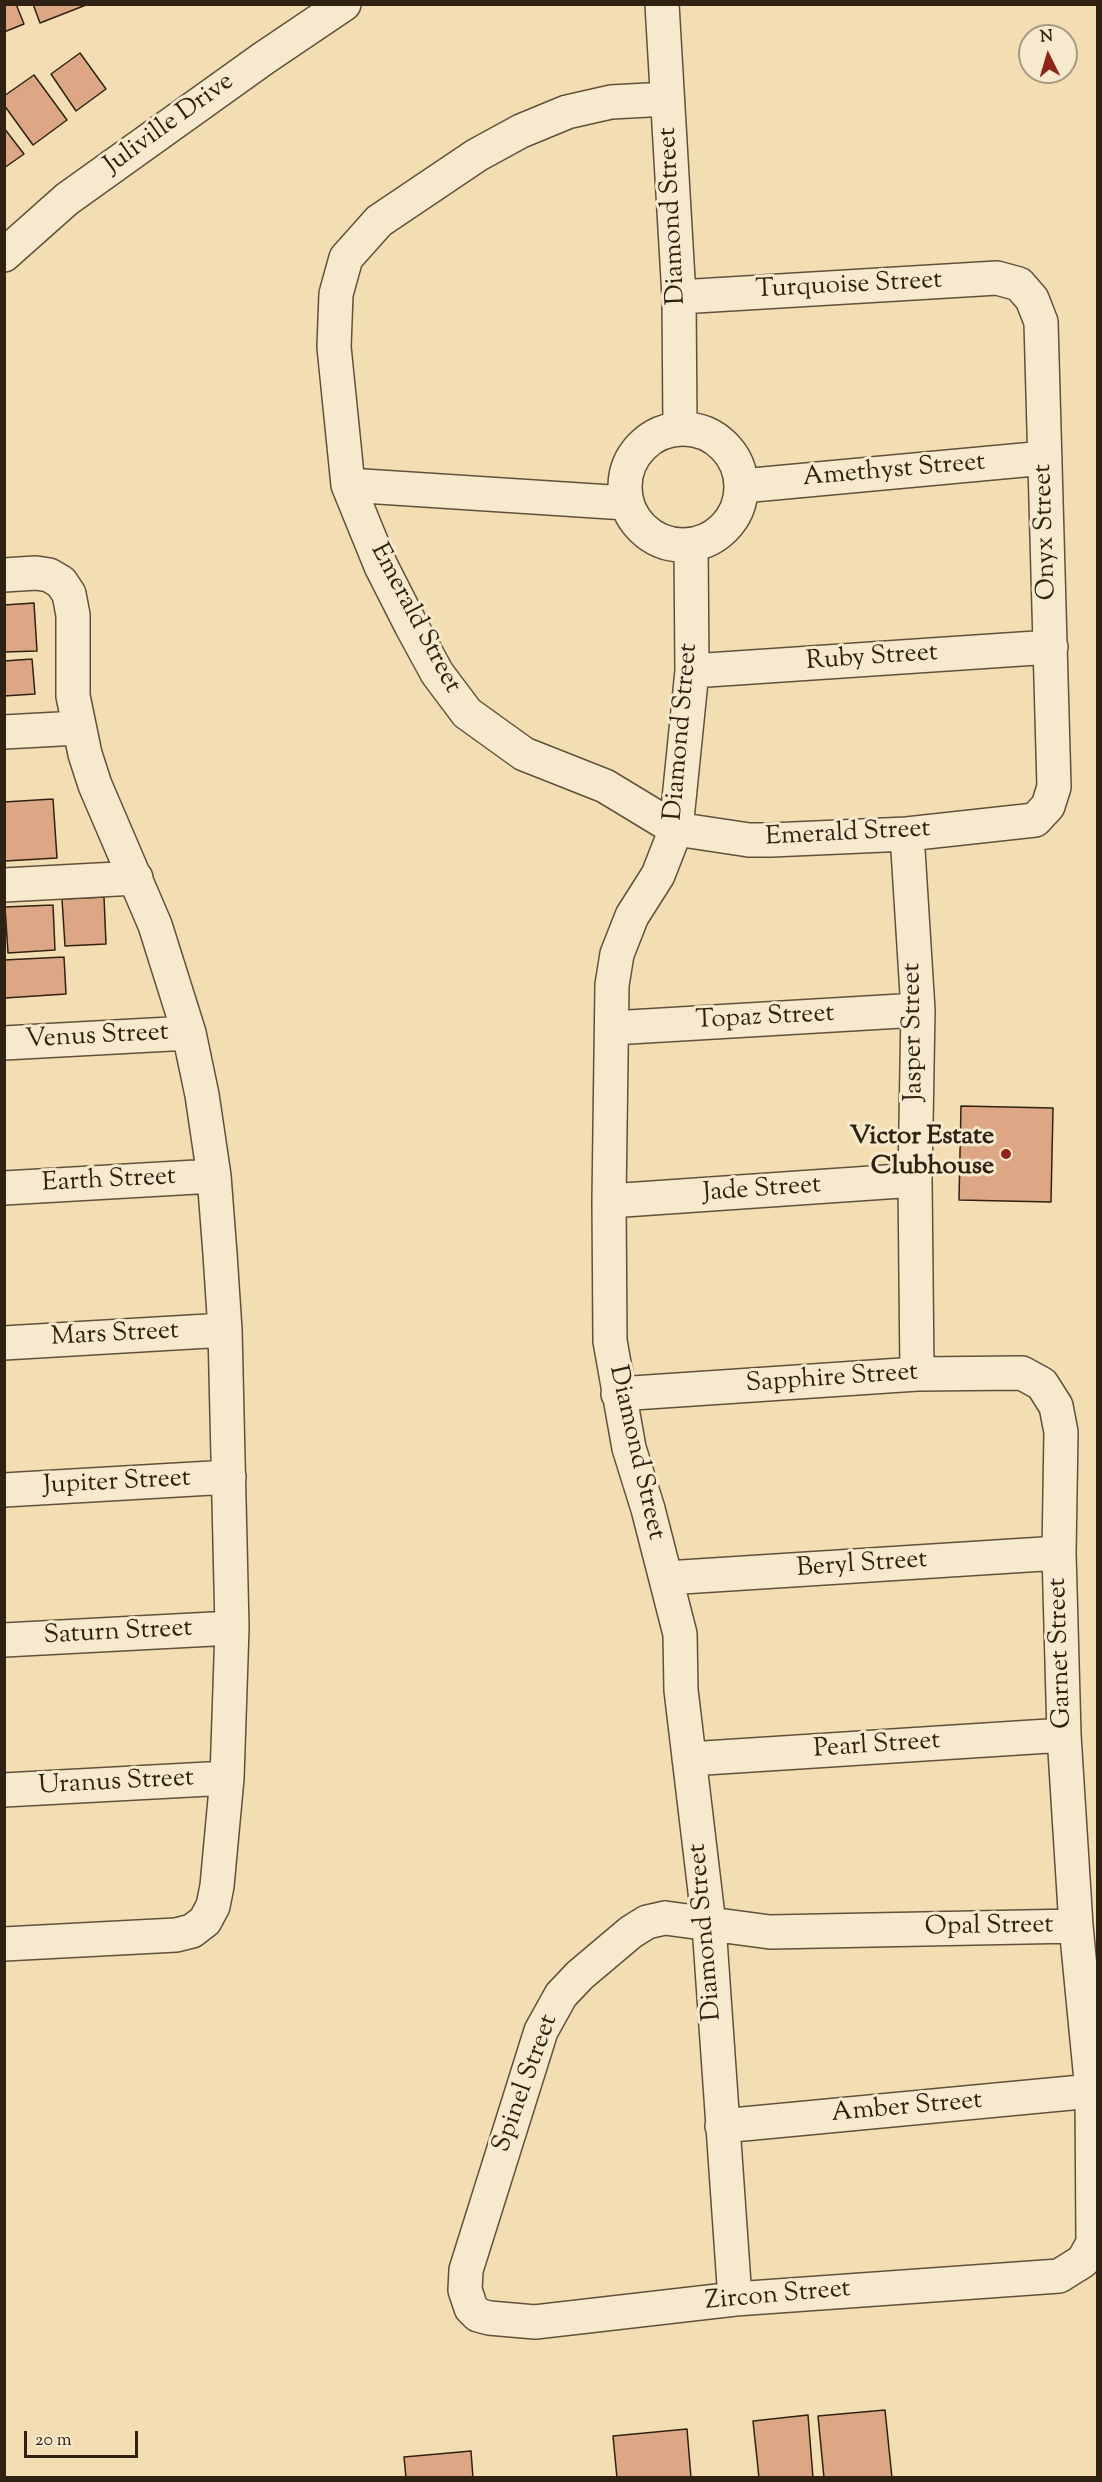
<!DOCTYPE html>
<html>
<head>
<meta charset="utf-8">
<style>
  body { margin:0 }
  #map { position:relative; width:1102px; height:2482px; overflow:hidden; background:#f3ddb2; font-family:"Sorts Mill Goudy",serif }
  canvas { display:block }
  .frame { position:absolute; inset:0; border:6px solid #2f2213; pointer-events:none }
  .north { position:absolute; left:1018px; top:24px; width:60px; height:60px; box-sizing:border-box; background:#f7e9cd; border:2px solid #a79983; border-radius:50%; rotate:355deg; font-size:16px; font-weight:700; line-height:24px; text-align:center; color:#2f2213 }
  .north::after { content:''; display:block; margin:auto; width:21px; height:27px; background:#8f2418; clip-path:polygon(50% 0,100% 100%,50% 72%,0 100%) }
  .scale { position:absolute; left:24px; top:2431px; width:114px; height:27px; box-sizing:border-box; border:3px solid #2f2213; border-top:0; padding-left:8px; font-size:18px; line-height:21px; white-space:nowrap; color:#2f2213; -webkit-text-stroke:4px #f7e9cd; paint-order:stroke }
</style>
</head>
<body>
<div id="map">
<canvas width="1102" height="2482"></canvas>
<div class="frame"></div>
<div class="north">N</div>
<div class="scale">20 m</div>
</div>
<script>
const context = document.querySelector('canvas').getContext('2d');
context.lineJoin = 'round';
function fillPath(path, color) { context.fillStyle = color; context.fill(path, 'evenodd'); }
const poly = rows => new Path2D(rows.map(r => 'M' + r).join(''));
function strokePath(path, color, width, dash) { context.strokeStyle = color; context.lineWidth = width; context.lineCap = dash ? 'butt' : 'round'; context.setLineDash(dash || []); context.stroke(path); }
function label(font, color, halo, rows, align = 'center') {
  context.font = font + ' "Sorts Mill Goudy",serif'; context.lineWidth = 6; context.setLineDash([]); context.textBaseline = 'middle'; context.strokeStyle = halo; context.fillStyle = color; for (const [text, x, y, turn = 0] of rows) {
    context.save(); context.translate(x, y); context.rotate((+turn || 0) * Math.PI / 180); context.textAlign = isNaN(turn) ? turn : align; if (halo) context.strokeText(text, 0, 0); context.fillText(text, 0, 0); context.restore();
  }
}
const building = poly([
  [4,4,16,4,24,24,4,32,4,4],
  [33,4,86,4,86,5,40,23,33,4],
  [80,53,106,89,76,111,51,74,80,53],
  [34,75,67,120,33,145,4,105,4,96,34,75],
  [4,128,24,154,4,168,4,128],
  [34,603,37,651,4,652,4,605,34,603],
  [32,659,35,694,4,696,4,661,32,659],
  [53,799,57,858,5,861,4,802,53,799],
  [104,897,106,944,65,946,62,899,104,897],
  [53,905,55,950,8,953,5,907,53,905],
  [64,957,66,994,5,998,4,960,64,957],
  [961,1106,1053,1108,1051,1202,959,1200,961,1106],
  [885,2410,892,2478,824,2478,818,2416,885,2410],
  [808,2415,813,2478,759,2478,753,2421,808,2415],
  [687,2429,691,2478,617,2478,613,2436,687,2429],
  [471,2451,473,2478,406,2478,404,2457,471,2451]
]);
fillPath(building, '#dda785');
strokePath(building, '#2f2213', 1.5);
const minor = poly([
  [662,4,679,297,680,428],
  [667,99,611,102,567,112,521,131,477,155,379,221,346,258,336,294,334,347,348,485,381,566,412,627,437,673,467,713,524,754,605,786,676,829,749,840,771,840,907,834,1035,820,1048,806,1054,787,1041,322,1032,299,1019,284,997,278,679,297],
  [4,255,67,199,264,58,344,4],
  '625 487a58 58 0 1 1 116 0a58 58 0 1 1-116 0Z',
  [348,485,626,503],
  [742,486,1045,458],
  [691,545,692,671,676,829,658,875,632,916,617,954,612,985,609,1201,610,1341,629,1448,648,1509,680,1634,681,1690,709,1925,735,2299],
  [4,575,36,573,49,575,61,582,69,594,73,615,73,696,85,754,95,785,155,925,189,1033,202,1095,214,1176,220,1254,225,1330,232,1628,227,1778,217,1886,213,1906,205,1921,192,1931,176,1935,4,1944],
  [692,671,1051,647],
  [4,732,78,728],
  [907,834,918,1010,915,1180,917,1374],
  [4,885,136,878],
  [612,1028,918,1010],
  [4,1043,189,1033],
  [4,1188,214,1176],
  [609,1201,915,1180],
  [4,1343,225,1330],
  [618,1394,917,1374,1022,1373,1042,1384,1056,1406,1061,1432,1059,1553,1064,1735,1076,1926],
  [4,1490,229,1477],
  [666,1578,1059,1553],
  [4,1640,232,1628],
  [689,1759,1064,1735],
  [4,1790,227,1778],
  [665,1918,770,1932,1076,1926,1092,2091,1093,2243,1083,2261,1059,2276,735,2299,535,2322,489,2318,478,2315,471,2308,465,2290,466,2270,541,2031,561,1995,580,1975,631,1932,647,1922,665,1918],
  [722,2126,1092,2091]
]);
strokePath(minor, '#60513b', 36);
strokePath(minor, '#f7e9cd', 33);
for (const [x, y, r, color] of [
  [1006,1154,6,"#8f2418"]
]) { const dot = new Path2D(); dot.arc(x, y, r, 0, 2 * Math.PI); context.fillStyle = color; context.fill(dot); strokePath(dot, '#f7e9cd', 2); }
label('26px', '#2f2213', '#f7e9cd', [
  ["Juliville Drive",170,125,-36],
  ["Diamond Street",674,216,-93],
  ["Turquoise Street",849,287,-3],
  ["Amethyst Street",894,472,-5],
  ["Onyx Street",1047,532,-92],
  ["Emerald Street",414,619,62],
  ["Ruby Street",872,659,-4],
  ["Diamond Street",683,732,-85],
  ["Emerald Street",848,835,-3],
  ["Topaz Street",765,1019,-3],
  ["Jasper Street",915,1032,-91],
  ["Venus Street",97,1038,-3],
  ["Earth Street",109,1182,-3],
  ["Jade Street",762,1191,-4],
  ["Mars Street",115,1336,-3],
  ["Sapphire Street",832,1380,-4],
  ["Diamond Street",635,1453,77],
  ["Jupiter Street",117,1484,-3],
  ["Beryl Street",862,1566,-4],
  ["Saturn Street",118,1634,-3],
  ["Garnet Street",1062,1653,-92],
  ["Pearl Street",877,1747,-4],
  ["Uranus Street",116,1784,-3],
  ["Opal Street",989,1928,-1],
  ["Diamond Street",707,1932,-95],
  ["Spinel Street",527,2084,-70],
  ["Amber Street",907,2109,-5],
  ["Zircon Street",778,2297,-5]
]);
label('bold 26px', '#2f2213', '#f7e9cd', [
  ["Victor Estate",994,1139],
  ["Clubhouse",994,1169]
], 'right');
</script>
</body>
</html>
